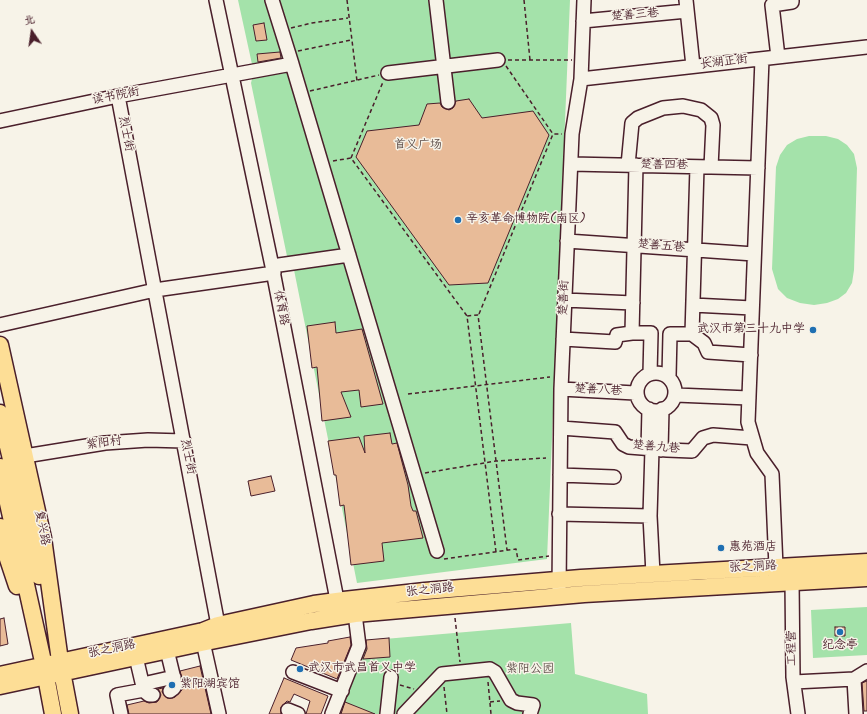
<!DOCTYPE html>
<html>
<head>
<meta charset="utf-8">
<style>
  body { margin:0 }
  #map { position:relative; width:867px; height:714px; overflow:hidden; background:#f7f3e8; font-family:Kalam,"LXGW WenKai TC",sans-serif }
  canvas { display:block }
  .north { position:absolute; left:12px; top:12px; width:40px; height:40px; -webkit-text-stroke:3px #f7f3e8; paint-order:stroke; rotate:347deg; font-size:11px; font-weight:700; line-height:16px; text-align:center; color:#4a1f2b }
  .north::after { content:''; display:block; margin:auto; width:14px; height:18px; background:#4a1f2b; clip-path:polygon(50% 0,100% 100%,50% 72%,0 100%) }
</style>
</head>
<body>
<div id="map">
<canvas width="867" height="714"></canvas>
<div class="north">北</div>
</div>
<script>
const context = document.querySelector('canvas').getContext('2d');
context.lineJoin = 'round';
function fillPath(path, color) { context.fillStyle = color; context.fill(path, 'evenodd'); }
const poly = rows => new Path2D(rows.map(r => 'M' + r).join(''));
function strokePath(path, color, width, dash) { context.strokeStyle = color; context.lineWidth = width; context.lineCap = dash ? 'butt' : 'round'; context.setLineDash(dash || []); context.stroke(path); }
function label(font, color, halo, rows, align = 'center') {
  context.font = font + ' Kalam,"LXGW WenKai TC",sans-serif'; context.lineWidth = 3; context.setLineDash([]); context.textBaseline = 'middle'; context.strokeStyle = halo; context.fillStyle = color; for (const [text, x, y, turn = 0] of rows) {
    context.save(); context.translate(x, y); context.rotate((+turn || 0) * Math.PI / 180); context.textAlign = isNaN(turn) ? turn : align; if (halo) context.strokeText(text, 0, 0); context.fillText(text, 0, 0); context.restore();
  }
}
fillPath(poly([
  [238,0,570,0,547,559,357,583,292,260,288,261,251,83,252,79,255,78],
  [809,136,826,136,838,139,847,145,854,154,857,168,854,270,852,283,846,293,838,299,827,303,814,305,800,303,787,298,778,289,772,269,776,167,780,155,787,145,797,139],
  [867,607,867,655,813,658,811,610],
  [571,623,575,674,647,694,648,714,335,714,361,641]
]), '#a4e2aa');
const building = poly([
  [264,23,267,40,256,41,253,25,264,23],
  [280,52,281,58,258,62,257,54,280,52],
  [469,99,482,118,533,111,549,135,488,283,449,285,356,157,367,131,419,125,427,104,440,103,442,107,449,110,453,108,456,101,469,99],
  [335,322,336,333,362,329,383,404,361,407,359,390,341,392,351,417,322,421,317,367,312,368,307,326,335,322],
  [390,433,392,444,397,443,408,485,411,506,413,511,416,511,423,538,382,543,384,561,351,565,344,505,340,506,336,475,334,475,328,441,359,437,365,453,364,436,390,433],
  [271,476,275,491,251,496,248,481,271,476],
  [4,618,8,644,0,646,0,619,4,618],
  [835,627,845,627,845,636,835,636,835,627],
  [350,637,351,645,337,679,291,660,296,648,328,643,328,641,350,637],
  [389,638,390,657,363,659,367,649,366,640,389,638],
  [200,666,211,714,129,714,127,705,144,701,149,703,157,702,161,695,158,689,163,688,162,692,167,698,175,697,182,690,183,681,180,671,200,666],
  [284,678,328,696,321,714,306,714,310,701,294,694,290,702,287,701,281,707,281,714,269,714,284,678],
  [867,681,867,711,864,711,862,683,867,681],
  [345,702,375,714,341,714,345,702]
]);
fillPath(building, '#e8bb98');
strokePath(building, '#4a1f2b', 1);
const minor = poly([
  [216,0,272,266,339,610],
  [272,0,292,64],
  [436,0,448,102],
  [686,0,693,66],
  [583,21,687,11],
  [778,57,772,5,792,2,792,0],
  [762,59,748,422,757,453,772,474,776,567],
  [388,73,498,60],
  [581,79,867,47],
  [118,96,218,625],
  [0,121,118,96,292,64,437,551],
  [571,164,758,168],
  [628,165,632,123,638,118,663,108,683,106,701,110,711,118,713,125,711,167],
  [636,165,632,333,651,333,650,374],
  [567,241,754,254],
  [272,266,349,255],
  [565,300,633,303],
  [693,305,752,308],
  [0,325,155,290,274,273],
  [692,334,704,343,708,352,751,355],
  [563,339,615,342,617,335,632,333],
  '637 392a19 19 0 1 1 38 0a19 19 0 1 1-38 0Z',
  [669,376,670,334,692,334,697,167],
  [561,389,635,393],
  [676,395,749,398],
  [561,428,615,432,623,444,629,447,667,450,692,451,703,438,713,435,752,438],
  [648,449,649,409],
  [652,449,650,516,653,574],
  [661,450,662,409],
  [25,456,105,443,148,440,184,441],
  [560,475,614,477],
  [559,514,650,516],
  [792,581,793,677,798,714],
  [559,589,561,389,572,134,581,79,584,0],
  [203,642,219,714],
  [167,650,175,683,174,688,170,691],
  [136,657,144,691,149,695,153,695],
  [293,672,342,691],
  [854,679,856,714],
  [794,682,854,679,867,671],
  [143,684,174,677],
  [288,710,298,714],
  [121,714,117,695,144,690],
  [332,714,359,646,355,614],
  [387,714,391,677],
  [404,714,442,674,490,669,495,672,511,700,517,703,533,705,530,714]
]);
const major = poly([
  [0,345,43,538,60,661,70,714],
  [0,413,39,576],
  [0,467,44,666],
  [0,527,4,547,17,586],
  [44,666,53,714],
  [0,675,203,631,218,625,314,604,344,600,425,591,581,578,867,562],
  [0,686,206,642,311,621,355,614,584,594,867,578]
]);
strokePath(minor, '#4a1f2b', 16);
strokePath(major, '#4a1f2b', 19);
strokePath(poly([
  [347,0,357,81],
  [524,0,530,60],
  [291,28,312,23,348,18],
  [298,51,351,40],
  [508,60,572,60],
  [506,66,553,134],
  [310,91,379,75],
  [351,158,383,82],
  [333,161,351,158,467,316],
  [479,314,553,134,562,134],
  [408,394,550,377],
  [425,473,496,461,546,458],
  [496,552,467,316,478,315,507,550],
  [444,559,516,549,518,560,549,556],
  [455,618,460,662],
  [488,682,491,714],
  [400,685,414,689],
  [444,687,447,714],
  [490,702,500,701]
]), '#4a1f2b', 1.5, [4, 3]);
strokePath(minor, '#f7f3e8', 13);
strokePath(major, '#fdde96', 16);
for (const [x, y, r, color] of [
  [458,220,4,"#1f6fb2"],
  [813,330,4,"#1f6fb2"],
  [721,548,4,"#1f6fb2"],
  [840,632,4,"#1f6fb2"],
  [300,669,4,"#1f6fb2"],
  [172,685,4,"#1f6fb2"]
]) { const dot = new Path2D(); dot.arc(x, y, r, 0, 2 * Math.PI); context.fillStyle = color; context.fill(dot); strokePath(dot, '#f7f3e8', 1.5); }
label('12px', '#4a1f2b', '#f7f3e8', [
  ["楚善三巷",635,16,-5],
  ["长湖正街",724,63,-7],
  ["读书院街",116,97,-11],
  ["烈士街",125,134,79],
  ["楚善四巷",664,166,1],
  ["楚善五巷",661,247,5],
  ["楚善街",565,298,-88],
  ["体育路",280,308,79],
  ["楚善八巷",598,391,3],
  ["紫阳村",104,444,-7],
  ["楚善九巷",656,448,5],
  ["烈士街",187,457,79],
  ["复兴路",41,528,79],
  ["张之洞路",753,568,-3],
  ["张之洞路",430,591,-6],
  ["工程营",793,648,-91],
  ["张之洞路",112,650,-12]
]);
label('12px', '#60504b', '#f7f3e8', [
  ["首义广场",418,146],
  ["紫阳公园",530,670]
]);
label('12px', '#4a1f2b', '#f7f3e8', [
  ["辛亥革命博物院(南区)",466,220],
  ["武汉市第三十九中学",805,330,"right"],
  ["惠苑酒店",729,548],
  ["纪念亭",840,646,"center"],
  ["武汉市武昌首义中学",308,669],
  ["紫阳湖宾馆",180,685]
], 'left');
</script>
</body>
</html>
